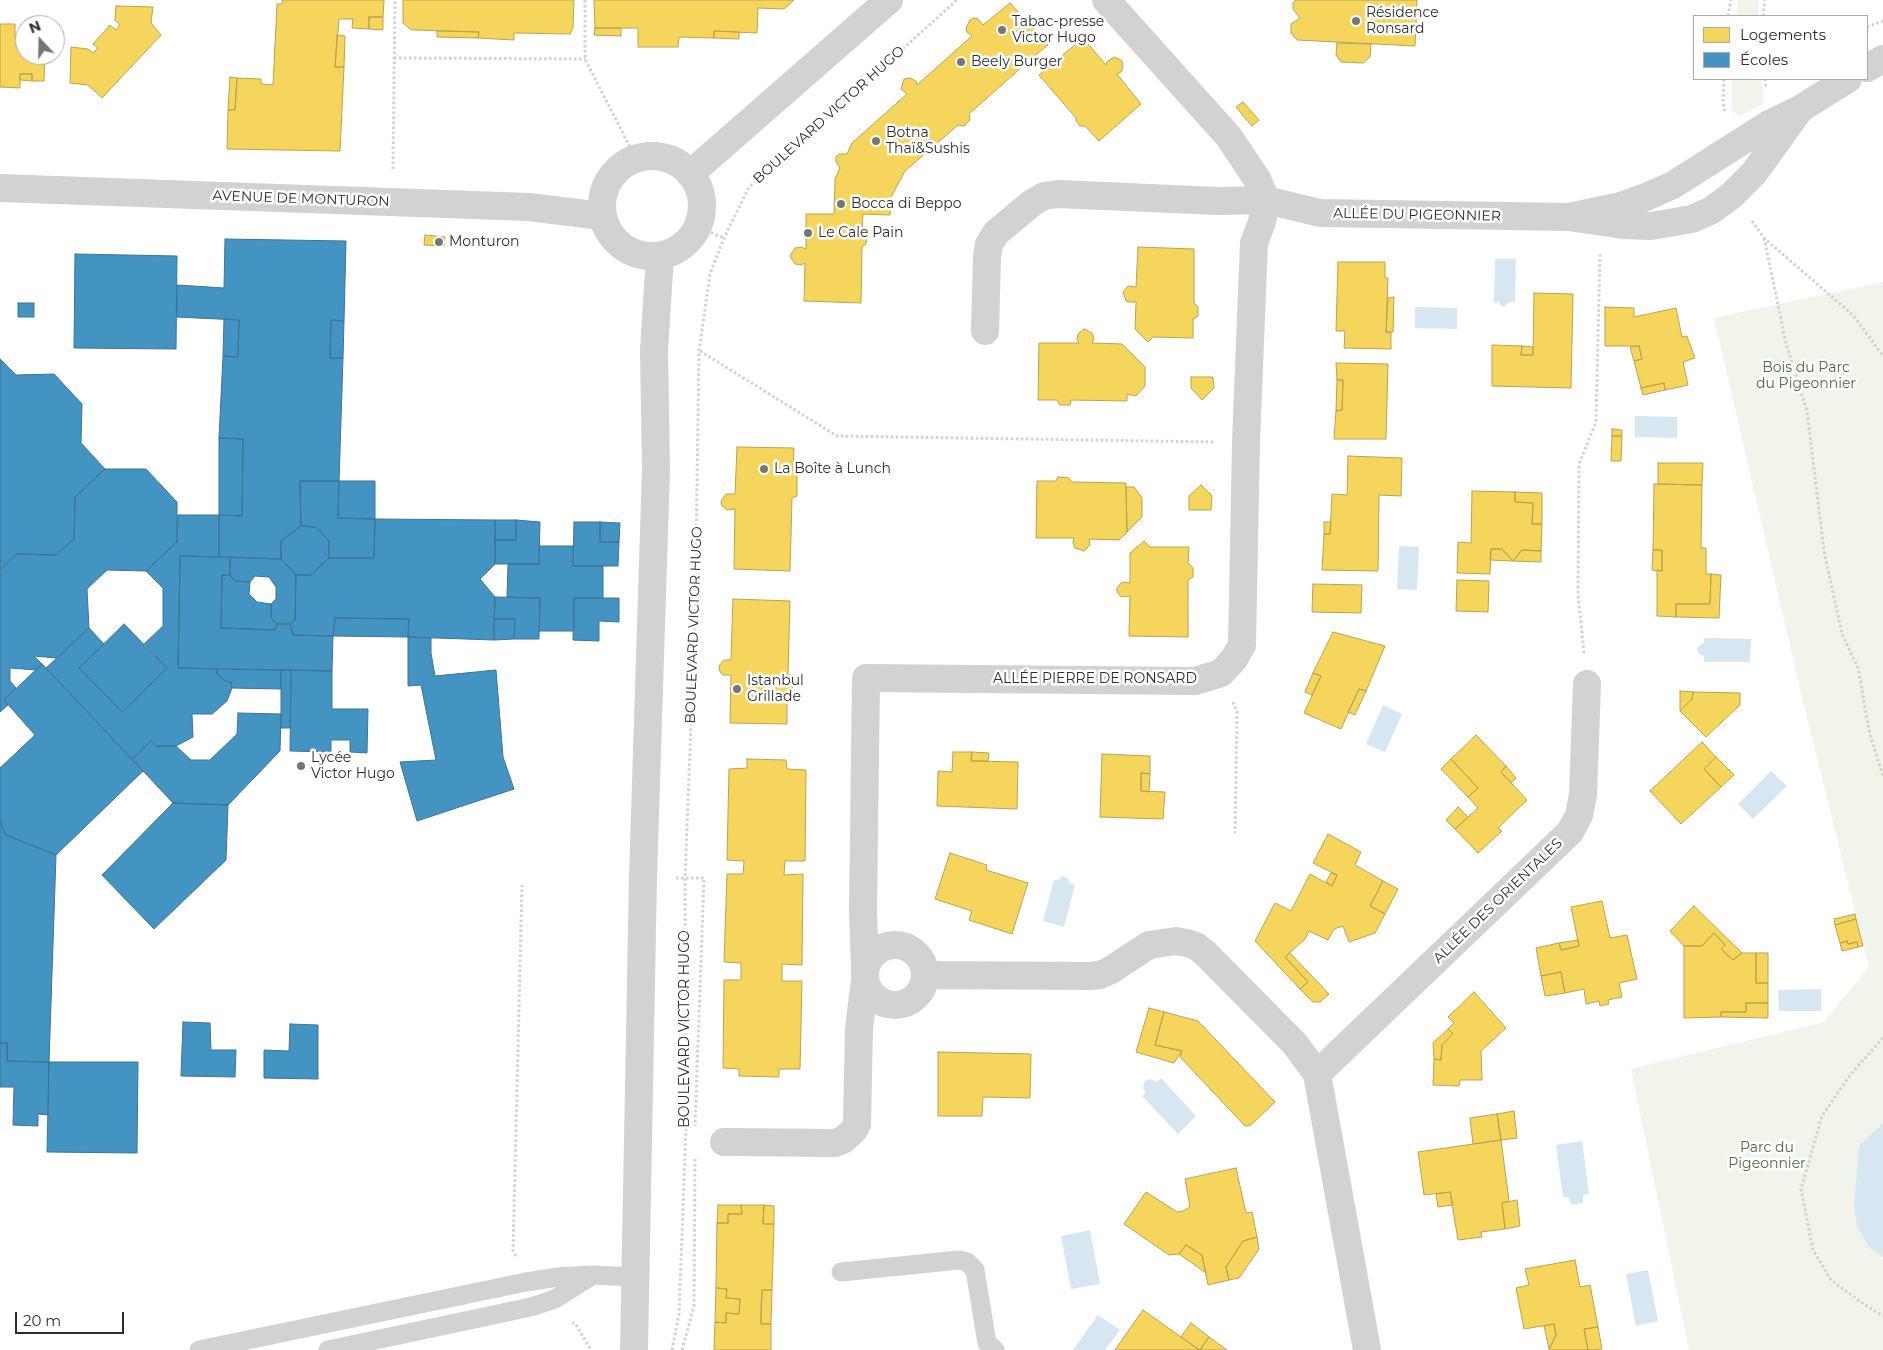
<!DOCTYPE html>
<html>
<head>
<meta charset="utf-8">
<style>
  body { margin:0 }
  #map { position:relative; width:1883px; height:1350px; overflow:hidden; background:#fff; font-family:Montserrat,sans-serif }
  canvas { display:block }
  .legend { position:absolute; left:1693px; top:15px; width:175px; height:65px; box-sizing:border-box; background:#fff; border:1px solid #ababab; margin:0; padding:6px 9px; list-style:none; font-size:15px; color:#2d2d2d }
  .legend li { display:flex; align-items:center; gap:10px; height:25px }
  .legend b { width:25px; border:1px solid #ababab }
  .north { position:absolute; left:15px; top:15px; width:50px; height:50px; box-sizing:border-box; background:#fff; border:1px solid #ababab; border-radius:50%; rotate:339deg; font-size:14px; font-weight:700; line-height:20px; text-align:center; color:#2d2d2d }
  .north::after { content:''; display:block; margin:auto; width:18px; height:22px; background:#767676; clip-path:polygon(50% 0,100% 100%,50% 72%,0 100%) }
  .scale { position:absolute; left:15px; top:1312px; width:109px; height:22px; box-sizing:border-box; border:2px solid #2d2d2d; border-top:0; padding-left:6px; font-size:15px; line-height:18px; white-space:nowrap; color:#2d2d2d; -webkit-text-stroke:4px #fff; paint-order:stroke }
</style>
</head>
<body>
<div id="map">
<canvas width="1883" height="1350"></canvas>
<ul class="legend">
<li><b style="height:14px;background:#f6d55c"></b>Logements</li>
<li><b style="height:14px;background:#4393c3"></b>Écoles</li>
</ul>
<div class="north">N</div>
<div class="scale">20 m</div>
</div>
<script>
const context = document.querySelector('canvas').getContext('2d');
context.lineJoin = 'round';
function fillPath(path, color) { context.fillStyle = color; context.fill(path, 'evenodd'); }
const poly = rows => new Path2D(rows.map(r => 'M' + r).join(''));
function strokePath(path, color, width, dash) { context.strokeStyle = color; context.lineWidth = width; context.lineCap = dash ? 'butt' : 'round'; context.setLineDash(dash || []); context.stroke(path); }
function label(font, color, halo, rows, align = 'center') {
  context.font = font + ' Montserrat,sans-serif'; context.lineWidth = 5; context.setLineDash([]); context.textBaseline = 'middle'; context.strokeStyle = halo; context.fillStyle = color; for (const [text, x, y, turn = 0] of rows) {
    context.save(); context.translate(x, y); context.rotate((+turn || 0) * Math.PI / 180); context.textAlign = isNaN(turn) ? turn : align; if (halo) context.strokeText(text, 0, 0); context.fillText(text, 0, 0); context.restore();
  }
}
fillPath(poly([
  [1738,0,1759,0,1758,16,1736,16],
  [1732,79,1762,79,1764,103,1740,116,1736,114,1732,110],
  [1883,282,1883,1350,1689,1350,1631,1069,1824,1022,1869,967,1802,697,1714,318]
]), '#f0f4ea');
fillPath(poly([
  [1495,259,1516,259,1515,302,1509,302,1504,307,1500,305,1499,302,1494,302],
  [1415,307,1457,308,1457,329,1415,328],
  [1635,416,1677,417,1677,438,1635,437],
  [1399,546,1419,547,1417,590,1397,589],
  [1704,638,1751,639,1750,662,1704,662,1704,656,1699,654,1697,649,1700,645,1704,643],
  [1383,705,1402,714,1385,752,1366,744],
  [1771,771,1787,786,1753,819,1738,804],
  [1062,876,1068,879,1069,883,1075,885,1064,927,1043,921,1054,880,1058,880],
  [1821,989,1821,1011,1779,1011,1778,990],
  [1161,1078,1196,1116,1178,1134,1142,1096,1146,1092,1143,1088,1145,1081,1150,1079,1157,1082],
  [1883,1123,1883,1257,1869,1247,1857,1226,1854,1207,1859,1146],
  [1582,1141,1589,1194,1583,1195,1583,1203,1572,1205,1568,1197,1563,1197,1556,1145],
  [1090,1230,1100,1284,1071,1289,1061,1236],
  [1648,1270,1658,1321,1636,1326,1626,1274],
  [1098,1315,1120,1330,1105,1350,1073,1350]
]), '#d6e7f2');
const homes = poly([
  [283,0,384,0,383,17,369,17,369,29,352,28,353,19,339,19,335,67,344,67,340,151,227,149,228,110,235,110,237,78,261,79,261,84,273,85,277,4,282,4,283,0],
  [403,0,574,0,573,28,570,34,514,33,514,40,478,38,479,32,415,30,410,29,403,23,403,0],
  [594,0,794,0,784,9,758,8,757,33,714,31,714,38,679,37,678,47,638,47,638,28,595,28,594,0],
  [1296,0,1417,0,1415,46,1297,40,1291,33,1291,24,1300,18,1293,9,1293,3,1296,0],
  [1010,3,1048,45,1033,57,1034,63,1029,67,1023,66,969,114,970,120,964,126,958,125,905,171,891,197,890,215,863,214,862,232,867,234,866,244,862,247,861,303,804,301,805,263,801,265,795,264,790,256,795,248,801,247,806,249,806,214,834,214,835,179,840,168,836,162,836,157,839,154,847,154,852,143,907,94,901,89,904,79,910,78,916,81,917,85,972,36,967,32,966,28,970,20,974,18,978,19,983,25,1010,3],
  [116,6,153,7,151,23,161,35,102,98,88,85,70,83,71,47,88,49,93,53,98,48,93,44,110,25,116,30,120,25,115,20,116,6],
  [369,17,383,17,383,30,369,29,369,17],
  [0,24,15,24,15,38,25,39,25,55,45,55,44,81,32,81,32,74,20,74,20,88,0,87,0,24],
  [595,28,621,28,621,36,594,35,595,28],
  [437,31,479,32,478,38,437,37,437,31],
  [714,31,739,32,739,39,714,38,714,31],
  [337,35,345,36,344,67,335,67,337,35],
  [1083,38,1106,65,1107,62,1114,57,1121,60,1123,64,1122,71,1117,74,1141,104,1099,141,1085,126,1080,126,1076,121,1076,118,1039,75,1083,38],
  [1337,43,1371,44,1370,57,1363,63,1341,62,1336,55,1337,43],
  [20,74,32,74,32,81,20,80,20,74],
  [230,77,237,78,235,110,228,110,230,77],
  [1243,102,1259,120,1252,126,1236,107,1243,102],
  [425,235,445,237,444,246,424,245,425,235],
  [1138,247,1194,249,1194,303,1198,307,1198,316,1193,319,1193,338,1153,337,1148,342,1135,329,1136,302,1129,302,1126,301,1123,292,1128,286,1136,287,1138,247],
  [1338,262,1385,262,1385,278,1388,278,1386,332,1391,332,1391,349,1344,348,1345,331,1336,331,1338,262],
  [1534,293,1573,294,1571,388,1492,386,1492,345,1522,346,1521,355,1533,355,1534,293],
  [1394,297,1393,332,1386,332,1388,298,1394,297],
  [1605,307,1634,308,1634,317,1676,308,1682,337,1687,336,1695,358,1683,362,1688,385,1665,390,1664,383,1641,388,1634,361,1642,359,1639,346,1605,346,1605,307],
  [1084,329,1092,333,1094,338,1092,343,1122,344,1145,367,1145,386,1136,396,1127,394,1127,401,1071,400,1070,405,1060,405,1057,400,1038,400,1039,343,1079,343,1077,339,1078,334,1084,329],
  [1522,346,1533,347,1533,355,1521,355,1522,346],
  [1639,346,1642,359,1634,361,1630,347,1639,346],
  [1336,363,1388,364,1386,439,1334,439,1336,411,1342,410,1343,380,1337,380,1336,363],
  [1191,377,1213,377,1214,388,1202,400,1191,388,1191,377],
  [1337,380,1343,380,1342,410,1336,411,1337,380],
  [1664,383,1665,390,1643,395,1641,388,1664,383],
  [1612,429,1622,430,1622,436,1612,436,1612,429],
  [1612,436,1622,436,1621,461,1611,461,1612,436],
  [737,447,794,448,793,471,797,474,797,496,792,498,790,571,734,569,735,509,727,510,722,506,721,501,726,494,735,494,737,447],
  [1348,456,1402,458,1401,496,1379,495,1378,571,1322,570,1324,534,1330,534,1332,494,1347,495,1348,456],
  [1658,463,1703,463,1702,485,1658,484,1658,463],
  [1058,477,1069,478,1072,482,1126,483,1127,532,1119,540,1089,539,1090,545,1084,551,1075,548,1073,543,1074,538,1036,538,1037,481,1056,481,1058,477],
  [1654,484,1702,485,1701,548,1706,548,1706,574,1711,574,1710,604,1676,604,1676,617,1657,616,1657,570,1662,571,1662,550,1653,550,1654,484],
  [1201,485,1212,496,1211,510,1189,510,1189,496,1201,485],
  [1126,487,1134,487,1142,498,1142,517,1127,532,1126,487],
  [1472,491,1515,492,1515,502,1533,503,1532,524,1542,524,1541,551,1522,550,1513,561,1502,549,1491,549,1490,574,1457,573,1458,542,1471,543,1472,491],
  [1515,492,1542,493,1542,524,1532,524,1533,503,1515,502,1515,492],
  [1324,522,1331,522,1330,534,1324,534,1324,522],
  [1144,541,1150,547,1189,547,1188,563,1193,568,1193,577,1188,580,1188,637,1129,636,1130,596,1121,597,1117,592,1117,588,1122,582,1130,583,1130,553,1144,541],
  [1491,549,1502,549,1513,561,1490,560,1491,549],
  [1522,550,1541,551,1541,562,1513,561,1522,550],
  [1653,550,1662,550,1662,571,1652,570,1653,550],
  [1711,574,1721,575,1719,618,1676,617,1676,604,1710,604,1711,574],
  [1457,580,1489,581,1488,612,1456,611,1457,580],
  [1313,584,1362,585,1361,613,1312,612,1313,584],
  [733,599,790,601,788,674,793,677,792,698,787,700,787,724,730,723,731,675,723,675,720,672,719,666,724,660,731,660,733,599],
  [1333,632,1385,646,1366,691,1359,689,1341,729,1304,713,1321,676,1313,673,1333,632],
  [1313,673,1321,676,1312,695,1305,692,1313,673],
  [1359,689,1366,691,1355,715,1348,712,1359,689],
  [1680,691,1693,692,1692,699,1680,711,1680,691],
  [1693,692,1740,693,1740,705,1706,737,1680,711,1692,699,1693,692],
  [1476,735,1506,766,1501,772,1527,800,1498,828,1502,831,1478,853,1455,829,1478,808,1468,797,1478,788,1451,759,1476,735],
  [1702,742,1716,757,1704,769,1721,787,1681,824,1650,791,1702,742],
  [953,752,972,752,971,761,1018,762,1017,809,937,806,938,771,952,772,953,752],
  [972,752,989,753,988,761,971,761,972,752],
  [1102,754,1150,756,1150,774,1141,773,1141,791,1165,792,1163,819,1100,817,1102,754],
  [1716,757,1734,775,1721,787,1704,769,1716,757],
  [747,759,786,760,787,769,806,770,805,861,785,861,784,875,803,874,802,965,782,964,782,981,802,981,800,1069,779,1069,779,1077,739,1076,739,1069,723,1068,724,980,741,980,741,963,724,962,727,874,743,874,744,861,727,860,729,769,747,768,747,759],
  [1451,759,1478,788,1468,797,1441,769,1451,759],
  [1506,766,1516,778,1511,783,1501,772,1506,766],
  [1141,773,1150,774,1149,792,1141,791,1141,773],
  [1458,807,1468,817,1455,829,1446,820,1458,807],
  [1328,834,1361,852,1355,865,1383,881,1370,906,1385,914,1375,933,1349,942,1343,926,1334,929,1328,940,1309,931,1305,939,1285,957,1308,982,1300,989,1255,941,1275,903,1291,911,1310,874,1332,886,1337,875,1313,863,1328,834],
  [950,853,987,865,986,870,1028,883,1012,934,969,920,972,911,935,899,950,853],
  [1331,873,1337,875,1332,886,1326,882,1331,873],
  [1383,881,1398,889,1385,914,1370,906,1383,881],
  [1602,901,1610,938,1627,935,1637,979,1619,983,1622,997,1608,1000,1609,1004,1600,1006,1599,1001,1586,1004,1584,989,1565,993,1561,972,1541,976,1536,948,1559,943,1561,950,1579,946,1571,907,1602,901],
  [1694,906,1742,953,1733,960,1721,949,1725,945,1714,933,1702,946,1684,946,1670,931,1694,906],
  [1855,914,1856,919,1835,925,1834,919,1855,914],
  [1856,919,1863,946,1858,947,1857,942,1848,944,1847,941,1840,943,1835,925,1856,919],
  [1714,933,1725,945,1721,949,1733,960,1742,953,1756,953,1756,983,1768,983,1768,1003,1746,1003,1746,1012,1721,1012,1721,1017,1684,1018,1684,946,1702,946,1714,933],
  [1578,940,1579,946,1561,950,1559,943,1578,940],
  [1847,941,1848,944,1857,942,1858,947,1842,951,1840,943,1847,941],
  [1290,953,1329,994,1320,1002,1313,1002,1300,989,1308,982,1285,957,1290,953],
  [1756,953,1768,953,1768,983,1756,983,1756,953],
  [1561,972,1565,993,1545,996,1541,976,1561,972],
  [1474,992,1506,1028,1481,1051,1482,1080,1460,1080,1459,1086,1433,1085,1434,1059,1441,1060,1442,1045,1453,1034,1448,1029,1454,1023,1448,1017,1474,992],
  [1746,1003,1768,1003,1768,1018,1721,1017,1721,1012,1746,1012,1746,1003],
  [1149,1008,1164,1012,1155,1045,1182,1051,1174,1063,1136,1052,1149,1008],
  [1164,1012,1198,1021,1275,1102,1251,1125,1245,1126,1180,1057,1182,1051,1155,1045,1164,1012],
  [1448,1029,1453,1034,1442,1045,1441,1060,1434,1059,1433,1043,1448,1029],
  [938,1052,1031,1054,1030,1098,983,1097,982,1116,938,1116,938,1052],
  [1514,1111,1517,1138,1501,1140,1497,1114,1514,1111],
  [1497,1114,1501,1140,1473,1144,1470,1118,1497,1114],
  [1501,1140,1509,1201,1502,1203,1505,1229,1481,1232,1482,1237,1458,1240,1450,1192,1424,1195,1418,1152,1501,1140],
  [1236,1168,1246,1213,1252,1212,1257,1237,1243,1241,1226,1267,1229,1280,1208,1285,1202,1255,1186,1245,1179,1254,1169,1255,1124,1224,1146,1192,1177,1212,1183,1211,1190,1207,1185,1179,1236,1168],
  [1450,1192,1453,1205,1438,1207,1436,1194,1450,1192],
  [1517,1200,1520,1226,1505,1229,1502,1203,1517,1200],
  [718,1205,741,1205,742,1214,728,1214,728,1223,717,1223,718,1205],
  [741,1205,764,1205,763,1224,774,1224,772,1290,762,1290,761,1307,761,1324,771,1324,771,1350,714,1350,715,1322,726,1323,726,1313,739,1314,740,1299,726,1298,727,1289,716,1288,717,1223,728,1223,728,1214,742,1214,741,1205],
  [764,1205,774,1206,774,1224,763,1224,764,1205],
  [1257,1237,1259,1249,1239,1278,1229,1280,1226,1267,1243,1241,1257,1237],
  [1186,1245,1202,1255,1206,1273,1179,1254,1186,1245],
  [1575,1260,1580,1287,1590,1285,1598,1327,1584,1329,1588,1350,1549,1350,1556,1335,1554,1324,1524,1329,1516,1288,1529,1285,1525,1269,1575,1260],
  [716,1288,727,1289,726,1298,740,1299,739,1314,726,1313,726,1323,715,1322,716,1288],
  [762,1290,772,1290,771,1324,761,1324,762,1290],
  [1143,1310,1181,1337,1199,1350,1115,1350,1143,1310],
  [1191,1323,1209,1337,1200,1350,1181,1337,1191,1323],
  [1554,1324,1556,1335,1549,1349,1544,1326,1554,1324],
  [1598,1327,1602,1349,1588,1350,1584,1329,1598,1327],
  [1209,1337,1227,1350,1200,1350,1209,1337]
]);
fillPath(homes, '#f6d55c');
strokePath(homes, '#baa34e', 1);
const schools = poly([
  [225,239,346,241,344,321,331,320,330,358,343,358,339,481,300,481,301,526,281,541,281,559,219,557,219,515,242,516,243,439,219,438,223,356,238,357,239,320,177,317,177,285,224,288,225,239],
  [75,254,177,256,176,349,74,348,75,254],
  [18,303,34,303,34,317,18,317,18,303],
  [224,319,239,320,238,357,223,356,224,319],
  [331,320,344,321,343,358,330,358,331,320],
  [0,359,16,375,54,374,82,404,81,443,105,469,75,497,74,539,56,555,16,554,0,570,0,359],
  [219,438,243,439,242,516,219,515,219,438],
  [105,469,146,469,177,502,177,542,146,571,107,570,87,589,89,628,57,658,34,656,42,664,36,670,10,668,10,681,16,688,4,700,8,705,0,712,0,570,16,554,56,555,74,539,75,497,105,469],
  [300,481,339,481,338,518,375,519,374,558,329,558,329,541,316,527,301,526,300,481],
  [339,481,375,481,375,519,338,518,339,481],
  [178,515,219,515,219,557,180,556,178,668,217,669,217,674,225,681,231,682,232,688,227,701,212,714,192,714,193,737,176,746,156,746,151,741,132,759,46,668,89,628,104,644,79,668,122,712,167,668,143,645,163,626,163,588,146,571,177,542,178,515],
  [375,519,495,520,495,564,480,579,495,597,494,640,408,637,409,619,335,618,333,636,293,635,290,624,295,620,296,575,311,575,329,558,374,558,375,519],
  [495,520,516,520,516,540,495,540,495,520],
  [516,520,540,522,539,564,495,564,495,540,516,540,516,520],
  [574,522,600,522,600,542,619,542,618,566,573,566,574,522],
  [600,522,620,523,619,542,600,542,600,522],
  [301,526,316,527,329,541,329,558,311,575,296,575,281,559,281,541,301,526],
  [539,546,573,546,573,566,603,566,603,598,574,598,574,631,539,631,540,598,507,597,508,564,539,564,539,546],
  [180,556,230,557,230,575,222,575,221,628,275,630,277,624,290,624,293,635,333,636,332,671,178,668,180,556],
  [230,557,281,559,296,575,295,620,290,624,277,624,271,618,271,604,276,599,276,587,269,577,255,576,250,582,235,581,230,575,230,557],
  [222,575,230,575,235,581,250,582,249,594,257,602,271,604,271,618,277,624,275,630,221,628,222,575],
  [495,597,540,598,539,639,514,639,515,619,494,619,495,597],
  [574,598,619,598,619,622,599,621,599,641,573,640,574,598],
  [335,618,409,619,408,637,333,636,335,618],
  [494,619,515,619,514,639,494,640,494,619],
  [124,624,167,668,122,712,79,668,124,624],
  [408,637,431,638,431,653,435,676,496,670,503,757,514,789,417,821,400,762,436,760,421,685,408,686,408,637],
  [42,664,143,771,56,855,6,835,0,821,0,768,35,735,4,700,42,664],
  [217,669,281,670,281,689,232,688,231,682,225,681,217,674,217,669],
  [281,670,291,670,290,728,281,728,281,670],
  [291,670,332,671,332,709,368,709,367,753,350,752,350,740,331,740,331,752,290,751,291,670],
  [238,713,281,714,280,751,228,805,173,803,132,759,151,741,156,746,176,746,191,760,210,760,237,734,238,713],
  [173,803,228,805,226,860,154,929,102,875,173,803],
  [0,821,6,835,56,855,49,1062,7,1061,7,1043,0,1043,0,821],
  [183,1022,210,1023,211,1050,236,1050,235,1077,181,1076,183,1022],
  [290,1024,318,1025,318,1079,264,1078,264,1050,289,1051,290,1024],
  [0,1043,7,1043,7,1061,49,1062,48,1115,38,1114,38,1126,13,1125,14,1087,0,1087,0,1043],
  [49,1062,138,1062,137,1153,47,1152,49,1062]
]);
fillPath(schools, '#4393c3');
strokePath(schools, '#3c7496', 1);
strokePath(poly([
  [585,0,585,59,636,159],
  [1728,16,1731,0],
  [1763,16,1765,0],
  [1867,27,1883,21],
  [394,58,585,59],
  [1724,79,1723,102,1725,113],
  [1765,79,1766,89],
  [393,169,395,0],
  [1752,221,1764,238,1853,315,1883,356],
  [697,227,724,238],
  [1764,238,1786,343,1807,411,1824,551,1842,634,1858,668,1870,735,1883,776],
  [700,351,837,436,1214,442],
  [1584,653,1578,595,1579,464,1596,422,1600,253],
  [1233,702,1237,712,1235,833],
  [676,878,704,878,695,1126],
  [1883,1038,1850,1075,1822,1116,1801,1189,1813,1250,1831,1280,1865,1305,1883,1316],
  [516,1256,513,1251,522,885],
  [572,1323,575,1323,591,1350],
  [672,1350,679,1314,686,1129,685,878,695,623,699,351,710,274,724,238,749,187,957,0],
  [682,1350,694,1306,695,1157]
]), '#d2d2d2', 3, [2.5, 2.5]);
strokePath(poly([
  [841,1272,959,1260,967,1262,975,1270,987,1343,995,1350],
  [199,1350,526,1282,558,1277,593,1275,635,1277],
  [328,1350,531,1307,555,1299,590,1277]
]), '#d2d2d2', 19);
strokePath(poly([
  [1867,68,1883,59],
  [1800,109,1848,79],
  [0,188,529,207,602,216],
  [985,331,987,258,989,244,996,233,1032,203,1044,196,1058,194,1218,201,1266,200,1320,213,1569,217,1623,225,1651,226,1692,219,1712,210,1732,195,1754,173,1800,109,1769,124,1673,185,1646,197,1621,206,1569,217],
  '865 975a30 30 0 1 1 60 0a30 30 0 1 1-60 0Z',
  [865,968,863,911,866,678,1195,681,1221,673,1234,659,1242,645,1246,442,1254,243,1262,222,1266,200,1257,179,1229,137,1106,0],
  [925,975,1089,976,1100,975,1111,970,1149,945,1176,941,1187,943,1196,946,1205,953,1295,1044,1317,1074],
  [724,1142,835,1143,843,1140,854,1130,857,1124,859,1029,865,980],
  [1367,1350,1317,1074,1570,832,1579,815,1583,795,1587,684]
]), '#d2d2d2', 28);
strokePath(poly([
  '602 206a50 50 0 1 1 100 0a50 50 0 1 1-100 0Z',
  [690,174,889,0],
  [634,1350,643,877,656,469,654,350,660,256]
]), '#d2d2d2', 28);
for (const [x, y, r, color] of [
  [1356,21,5,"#767676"],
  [1002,30,5,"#767676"],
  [961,62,5,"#767676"],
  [876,141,5,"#767676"],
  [841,204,5,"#767676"],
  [808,233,5,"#767676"],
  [439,242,5,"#767676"],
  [764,469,5,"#767676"],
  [737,689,5,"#767676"],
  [301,766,5,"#767676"]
]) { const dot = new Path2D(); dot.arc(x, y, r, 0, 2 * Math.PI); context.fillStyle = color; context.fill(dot); strokePath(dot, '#fff', 2); }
label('14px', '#2d2d2d', '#fff', [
  ["Résidence",1366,13],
  ["Ronsard",1366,29],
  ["Tabac-presse",1012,22],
  ["Victor Hugo",1012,38],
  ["Beely Burger",971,62],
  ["Botna",886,133],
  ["Thaï&Sushis",886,149],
  ["Bocca di Beppo",851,204],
  ["Le Cale Pain",818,233],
  ["Monturon",449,242],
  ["La Boîte à Lunch",774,469],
  ["Istanbul",747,681],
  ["Grillade",747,697],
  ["Lycée",311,758],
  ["Victor Hugo",311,774]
], 'left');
label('14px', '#2d2d2d', '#fff', [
  ["BOULEVARD VICTOR HUGO",829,115,-42],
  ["AVENUE DE MONTURON",301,199,2],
  ["ALLÉE DU PIGEONNIER",1417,215,1],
  ["BOULEVARD VICTOR HUGO",694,625,-88],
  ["ALLÉE PIERRE DE RONSARD",1095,679],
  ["ALLÉE DES ORIENTALES",1498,901,-44],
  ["BOULEVARD VICTOR HUGO",685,1029,-90]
]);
label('14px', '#506939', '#fff', [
  ["Bois du Parc",1806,368],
  ["du Pigeonnier",1806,384],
  ["Parc du",1767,1148],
  ["Pigeonnier",1767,1164]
]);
</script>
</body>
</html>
